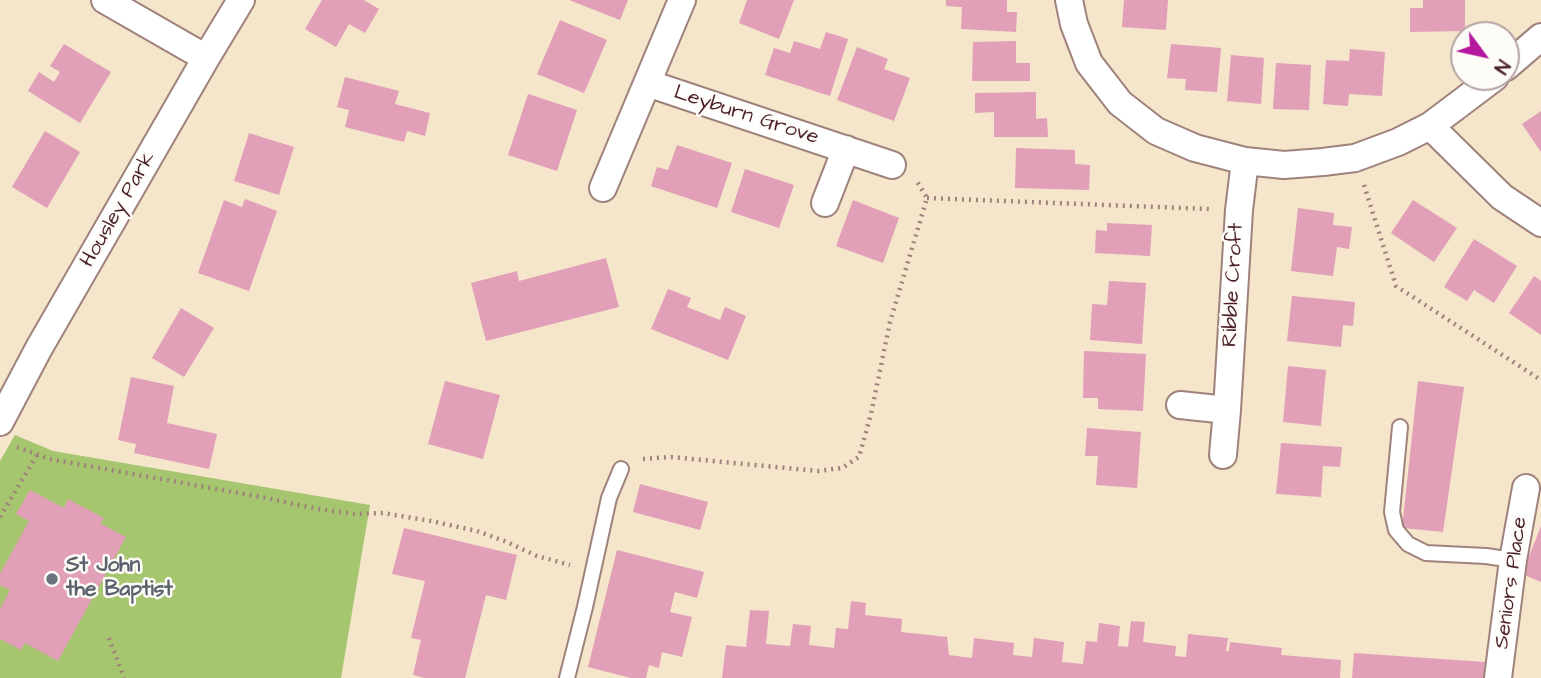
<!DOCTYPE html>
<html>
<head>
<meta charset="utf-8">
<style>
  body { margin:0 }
  #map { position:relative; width:1541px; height:678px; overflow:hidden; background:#f4e5cb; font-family:"Architects Daughter",sans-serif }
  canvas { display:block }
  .north { position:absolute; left:1450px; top:21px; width:70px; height:70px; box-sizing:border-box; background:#fdfcf7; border:2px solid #b5a4a5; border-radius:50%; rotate:123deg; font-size:19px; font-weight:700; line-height:28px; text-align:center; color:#4a1f2b }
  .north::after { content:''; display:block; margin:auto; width:24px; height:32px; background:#b5179e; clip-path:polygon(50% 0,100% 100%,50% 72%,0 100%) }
</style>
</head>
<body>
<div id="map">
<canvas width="1541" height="678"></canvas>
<div class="north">N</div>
</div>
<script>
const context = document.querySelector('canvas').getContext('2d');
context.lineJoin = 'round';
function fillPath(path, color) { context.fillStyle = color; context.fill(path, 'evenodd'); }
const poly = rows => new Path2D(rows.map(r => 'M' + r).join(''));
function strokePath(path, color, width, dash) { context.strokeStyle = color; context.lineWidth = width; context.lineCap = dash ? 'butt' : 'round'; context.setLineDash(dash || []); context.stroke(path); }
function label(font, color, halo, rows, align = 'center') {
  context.font = font + ' "Architects Daughter",sans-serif'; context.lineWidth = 5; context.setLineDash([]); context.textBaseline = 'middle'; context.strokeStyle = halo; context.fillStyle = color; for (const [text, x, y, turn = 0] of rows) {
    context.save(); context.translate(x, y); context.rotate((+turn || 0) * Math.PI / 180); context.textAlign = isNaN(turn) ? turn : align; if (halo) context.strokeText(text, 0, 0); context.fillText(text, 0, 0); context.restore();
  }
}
fillPath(poly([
  [15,435,53,451,370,505,341,678,0,678,0,461]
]), '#a5c56e');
fillPath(poly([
  [322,0,364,0,379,9,365,33,349,24,336,47,305,29],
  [569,0,628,0,620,20],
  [747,0,794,0,779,39,739,23],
  [946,0,1007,0,1007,12,1017,12,1016,32,961,29,962,7,946,6],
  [1124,0,1168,0,1166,30,1122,27],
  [1423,0,1465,0,1465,31,1410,32,1410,8,1423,8],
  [560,20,607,40,584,93,537,74],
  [826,32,848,39,830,96,765,75,774,48,790,53,794,41,820,49],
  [1016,41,1016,63,1030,63,1030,81,972,81,973,42],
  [64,44,111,72,80,123,28,91,39,72,54,82,60,72,50,66],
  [1171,44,1221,48,1217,92,1185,90,1186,79,1167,78],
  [857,47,888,59,884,69,910,78,894,121,837,100],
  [1350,49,1385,52,1382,96,1349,94,1348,106,1323,104,1326,60,1349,61],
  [1231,55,1264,58,1261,104,1227,101],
  [1276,63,1311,65,1309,110,1273,109],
  [345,77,399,91,395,104,430,113,425,136,407,131,404,142,345,127,349,110,337,107],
  [1036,92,1036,119,1047,118,1048,137,994,137,994,112,975,113,975,93],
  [528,94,577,110,557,171,508,155],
  [1541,111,1541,152,1522,124],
  [45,131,80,152,47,208,12,187],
  [249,133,294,147,279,195,234,181],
  [677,145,732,163,717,208,651,186,657,167,668,170],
  [1016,148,1075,150,1075,164,1090,165,1089,190,1015,188],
  [745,169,794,185,779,228,731,212],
  [245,199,277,211,249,291,198,273,224,200,242,207],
  [853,200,899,218,883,263,836,246],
  [1413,200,1457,228,1434,262,1391,233],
  [1298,208,1334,213,1333,225,1352,227,1349,249,1337,247,1333,276,1291,271],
  [1107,223,1152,225,1150,256,1095,253,1096,230,1107,231],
  [1474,239,1517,266,1494,303,1474,290,1467,301,1444,287],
  [606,258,619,307,486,341,471,283,517,271,519,281],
  [1534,276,1541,281,1541,335,1509,313],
  [1109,281,1146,283,1142,344,1090,340,1092,304,1107,305],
  [668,289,691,298,687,307,720,320,725,307,746,316,728,360,651,329],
  [1292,296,1355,302,1353,326,1343,325,1341,347,1287,341],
  [181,308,214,328,184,377,152,358],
  [1084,351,1146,354,1143,411,1098,409,1098,398,1083,398],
  [1288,366,1326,370,1321,426,1283,422],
  [131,377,174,386,167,423,217,434,209,469,134,453,136,444,118,440],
  [445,381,500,395,483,459,428,444],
  [1418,381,1464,387,1443,532,1402,528],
  [1087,428,1141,432,1137,488,1096,485,1098,456,1085,456],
  [1281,443,1342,447,1340,467,1323,466,1321,497,1276,494],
  [640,484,708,502,700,530,633,512],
  [30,490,64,508,68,499,104,518,100,523,126,537,58,661,25,643,21,650,0,639,0,609,10,590,0,585,0,574,29,521,16,514],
  [1541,526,1541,582,1522,574],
  [404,528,517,555,506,600,486,595,465,678,425,678,413,675,421,640,411,638,425,581,392,574],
  [617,550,704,572,697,598,675,592,670,612,692,617,682,657,662,652,659,668,649,665,646,678,631,678,588,667],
  [851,601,866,603,865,615,902,619,901,632,947,637,949,655,972,658,974,638,1014,643,1013,655,1032,657,1034,638,1064,642,1062,662,1083,664,1086,641,1097,642,1099,623,1120,626,1118,646,1128,647,1131,621,1145,622,1143,642,1176,646,1175,656,1186,657,1188,634,1228,638,1226,651,1229,651,1230,642,1282,648,1281,655,1341,660,1340,678,722,678,726,645,746,647,750,610,769,611,766,644,790,646,793,624,811,626,809,645,834,648,836,628,848,629],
  [1354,653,1486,662,1485,678,1352,678]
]), '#e29fb8');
const lane = poly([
  [1400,427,1392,512,1396,530,1408,544,1426,553,1486,556,1513,560],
  [567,678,585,607,609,498,621,469]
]);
const street = poly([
  [105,0,206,58],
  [1069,0,1074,24,1089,63,1120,103,1156,131,1195,148,1245,161,1284,165,1323,162,1355,158,1398,142,1430,126,1495,77],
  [1506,67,1541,37],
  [647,83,892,165],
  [1430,126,1502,197,1541,223],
  [603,188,682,0],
  [825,203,846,149],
  [1180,405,1227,410],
  [0,422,39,348,206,58,241,0],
  [1223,455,1227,410,1239,210,1245,161],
  [1498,678,1513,560,1526,488]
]);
strokePath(lane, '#9f827b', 18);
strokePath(street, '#9f827b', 30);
strokePath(poly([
  [1364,185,1396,286,1541,380],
  [927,198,1209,209],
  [17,447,49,459,261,497,318,509,355,514,383,513,431,521,477,531,507,542,537,556,570,565],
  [643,459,671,457,818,471,842,468,859,457,871,414,890,322,927,198,916,180],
  [0,517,37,455],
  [109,638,124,678]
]), '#9f827b', 4.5, [2, 5]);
strokePath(lane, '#fff', 14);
strokePath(street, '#fff', 26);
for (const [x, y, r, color] of [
  [52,579,7,"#6b7280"]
]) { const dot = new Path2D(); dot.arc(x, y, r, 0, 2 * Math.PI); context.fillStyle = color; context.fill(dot); strokePath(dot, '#fdfcf7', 2.5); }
label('21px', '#4a1f2b', '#fdfcf7', [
  ["Leyburn Grove",746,116,18],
  ["Housley Park",119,210,-60],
  ["Ribble Croft",1234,285,-87],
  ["Seniors Place",1512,583,-82]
]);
label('bold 21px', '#5b616d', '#fdfcf7', [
  ["St John",66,567],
  ["the Baptist",66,591]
], 'left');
</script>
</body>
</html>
